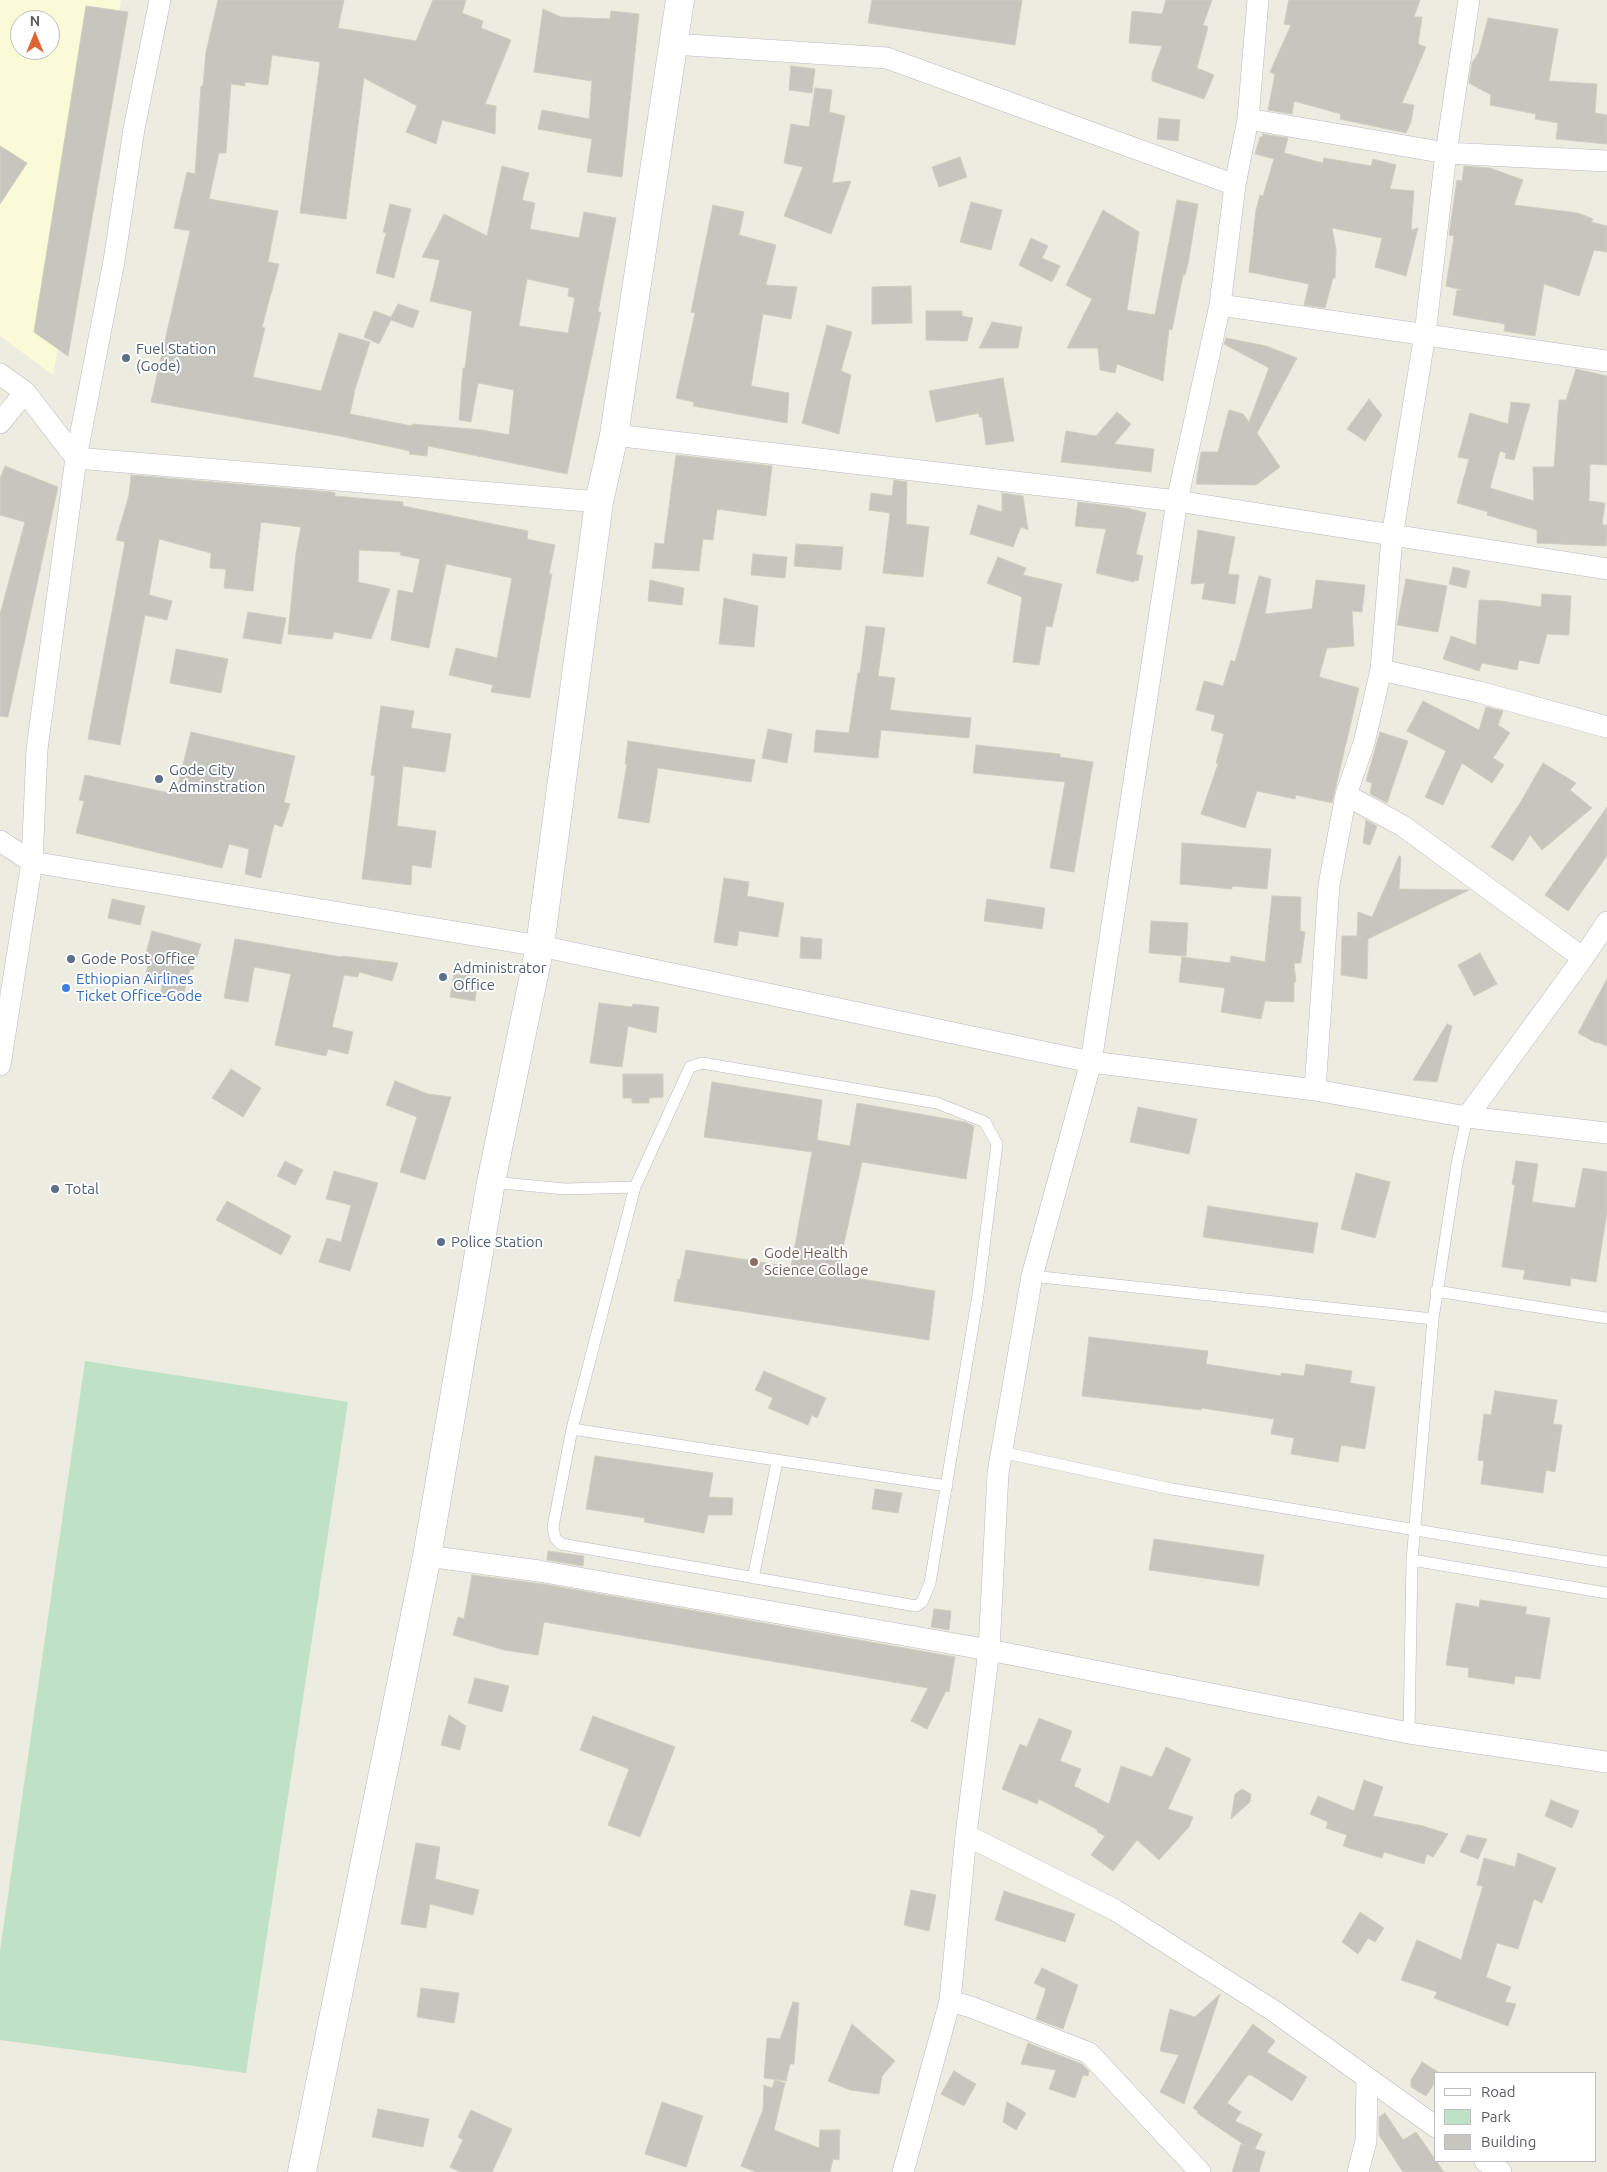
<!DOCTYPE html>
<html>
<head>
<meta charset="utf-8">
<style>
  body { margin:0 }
  #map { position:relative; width:1607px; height:2172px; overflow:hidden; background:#ecece1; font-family:Ubuntu,sans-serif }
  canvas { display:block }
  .legend { position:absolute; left:1434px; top:2072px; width:162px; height:90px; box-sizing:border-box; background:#fff; border:1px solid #bdbec0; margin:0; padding:6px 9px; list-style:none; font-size:15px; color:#5a5c61 }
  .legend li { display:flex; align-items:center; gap:10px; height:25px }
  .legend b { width:25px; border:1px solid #bdbec0 }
  .north { position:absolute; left:10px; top:10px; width:50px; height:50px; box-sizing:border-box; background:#fff; border:1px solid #bdbec0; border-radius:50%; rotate:0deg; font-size:14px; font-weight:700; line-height:20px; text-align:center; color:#5a5c61 }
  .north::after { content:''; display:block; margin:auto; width:18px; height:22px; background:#de6436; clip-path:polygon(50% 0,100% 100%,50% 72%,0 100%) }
</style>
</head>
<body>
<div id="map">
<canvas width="1607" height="2172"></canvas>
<ul class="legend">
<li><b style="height:6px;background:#fff"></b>Road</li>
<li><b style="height:14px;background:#bfe2c6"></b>Park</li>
<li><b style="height:14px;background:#c7c6be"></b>Building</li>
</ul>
<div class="north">N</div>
</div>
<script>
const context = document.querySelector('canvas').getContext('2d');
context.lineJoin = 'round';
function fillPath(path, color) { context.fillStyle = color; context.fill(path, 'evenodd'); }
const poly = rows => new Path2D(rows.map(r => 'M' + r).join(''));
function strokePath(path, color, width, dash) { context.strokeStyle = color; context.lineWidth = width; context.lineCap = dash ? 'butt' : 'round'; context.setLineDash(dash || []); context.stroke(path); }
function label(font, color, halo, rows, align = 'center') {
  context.font = font + ' Ubuntu,sans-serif'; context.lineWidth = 4; context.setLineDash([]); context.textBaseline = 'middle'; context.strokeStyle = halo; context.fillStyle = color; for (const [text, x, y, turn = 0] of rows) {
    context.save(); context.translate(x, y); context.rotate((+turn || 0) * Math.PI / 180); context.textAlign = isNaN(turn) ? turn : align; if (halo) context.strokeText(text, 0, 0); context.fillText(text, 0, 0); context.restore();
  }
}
fillPath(poly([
  [0,0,121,0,53,375,0,336],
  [20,20,50,20,50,50,20,50]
]), '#fbfad7');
fillPath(poly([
  [85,1361,348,1402,246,2073,0,2040,0,1951]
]), '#bfe2c6');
const building = poly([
  [218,0,344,0,338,28,416,41,433,0,466,0,462,13,483,21,481,28,511,40,485,104,496,106,495,134,442,120,436,144,406,132,417,106,364,78,346,219,300,213,320,62,272,55,268,85,245,82,245,86,231,84,226,153,219,153,209,199,278,211,268,262,279,264,262,327,265,328,253,377,321,391,339,333,370,342,355,389,350,414,412,426,412,424,482,430,509,435,514,390,478,383,471,422,459,420,463,368,465,368,472,311,430,301,440,260,422,257,444,214,487,236,502,166,529,173,522,200,535,203,530,229,579,238,584,212,616,218,598,312,601,312,567,474,428,446,427,456,409,454,410,451,340,436,151,402,190,231,174,228,187,172,195,174,201,86,203,86,206,52,218,0],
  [527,279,569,288,568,296,575,298,568,333,519,326,527,279],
  [872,0,1022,0,1015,45,868,23,872,0],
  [1166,0,1212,0,1203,25,1208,27,1197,68,1214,75,1204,99,1152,81,1152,74,1162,46,1129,43,1132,11,1162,14,1166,0],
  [1289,0,1420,0,1414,17,1422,17,1418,44,1426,47,1402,103,1414,105,1411,122,1406,133,1340,119,1341,114,1294,101,1292,114,1268,110,1275,74,1270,72,1291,25,1284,24,1289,0],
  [86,6,128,12,68,356,34,332,86,6],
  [543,9,561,17,610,19,611,11,639,14,622,177,587,172,592,139,538,129,542,110,589,119,592,81,534,72,543,9],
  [1488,18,1558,29,1549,81,1597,84,1595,113,1607,115,1607,144,1556,139,1558,123,1535,119,1536,114,1490,105,1491,95,1469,83,1472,63,1479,52,1488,18],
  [791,66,815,69,812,93,789,90,791,66],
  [815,88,832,90,829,112,845,116,832,183,851,181,831,234,784,216,803,167,784,163,791,124,809,127,815,88],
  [1159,118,1180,120,1178,141,1157,139,1159,118],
  [1263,134,1288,138,1284,153,1323,163,1324,158,1371,166,1373,159,1396,165,1390,189,1414,191,1411,230,1418,228,1406,276,1375,267,1382,238,1332,228,1336,249,1335,278,1333,278,1325,308,1304,305,1309,284,1249,272,1256,210,1260,195,1263,196,1274,159,1255,154,1260,137,1262,137,1263,134],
  [0,146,27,163,0,204,0,146],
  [960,157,967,177,939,187,932,167,960,157],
  [1464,166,1490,168,1523,180,1514,205,1578,213,1593,219,1591,222,1607,226,1607,252,1594,250,1579,296,1544,284,1535,336,1504,331,1505,324,1453,315,1457,290,1463,290,1446,286,1454,236,1449,235,1457,180,1462,181,1464,166],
  [1177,200,1198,204,1188,264,1185,275,1183,275,1172,330,1169,329,1163,381,1117,364,1115,373,1100,370,1098,348,1067,348,1092,299,1066,285,1103,210,1139,232,1127,310,1155,315,1177,200],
  [971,202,1002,210,991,250,960,242,971,202],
  [390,204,411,209,394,278,376,273,386,233,383,232,390,204],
  [713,205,744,212,739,235,776,245,766,285,797,287,791,319,763,314,751,386,789,393,787,423,693,406,694,402,676,398,695,313,691,312,713,205],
  [1031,238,1048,246,1042,258,1060,266,1052,282,1019,265,1031,238],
  [911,286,912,323,872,324,872,287,911,286],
  [398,304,419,311,413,328,391,320,379,344,364,337,374,311,391,317,398,304],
  [926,311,962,311,962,316,973,318,967,341,926,340,926,311],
  [992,322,1022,327,1018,348,979,348,992,322],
  [827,325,852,332,841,371,851,375,839,434,802,423,827,325],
  [1226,338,1266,346,1297,358,1257,433,1280,467,1256,485,1196,484,1201,452,1218,452,1229,410,1243,414,1249,422,1269,368,1224,344,1226,338],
  [1576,369,1607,376,1607,465,1590,464,1589,501,1605,503,1602,525,1607,525,1606,546,1537,543,1537,530,1487,515,1488,512,1457,503,1469,459,1458,457,1470,413,1508,424,1511,402,1530,404,1514,460,1505,458,1506,453,1500,451,1490,488,1534,501,1533,467,1554,467,1559,400,1566,400,1576,369],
  [1003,378,1014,441,986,445,982,417,979,417,979,413,936,422,929,391,1003,378],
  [1369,399,1382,415,1365,441,1347,429,1369,399],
  [1117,412,1131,424,1114,444,1154,449,1151,472,1061,462,1066,431,1096,436,1117,412],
  [676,455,772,466,766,516,717,509,713,540,703,539,699,571,652,568,655,543,664,544,676,455],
  [5,466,58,487,8,717,0,716,0,614,25,522,0,515,0,479,5,466],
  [131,475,331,492,335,493,335,496,403,502,403,506,528,531,527,539,555,545,549,574,552,574,530,698,491,692,493,685,449,675,456,648,497,658,512,578,446,564,429,648,391,640,398,590,413,593,420,559,400,555,401,552,359,550,358,582,390,589,371,639,334,632,332,639,288,634,296,553,301,527,261,522,253,591,224,588,226,569,210,568,211,553,159,539,149,595,172,601,167,620,145,615,120,745,88,739,125,542,116,540,129,495,131,475],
  [894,480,907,482,906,524,929,527,923,577,883,573,890,513,869,510,871,493,892,496,894,480],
  [1002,493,1023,496,1028,530,1021,527,1013,547,970,534,978,505,1002,512,1002,493],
  [1078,502,1127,508,1146,513,1136,554,1143,556,1138,581,1134,580,1134,582,1096,573,1106,529,1075,526,1078,502],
  [1198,530,1235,537,1228,574,1239,575,1235,604,1202,599,1205,583,1191,584,1198,530],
  [796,544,843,547,841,570,794,566,796,544],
  [753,554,787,557,785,578,751,575,753,554],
  [998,557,1026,568,1023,575,1062,584,1052,627,1046,626,1039,665,1013,662,1022,597,987,583,998,557],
  [1453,567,1470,571,1466,588,1449,584,1453,567],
  [1259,576,1271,579,1265,614,1312,609,1316,580,1365,585,1362,612,1352,611,1354,646,1327,648,1319,677,1359,688,1332,803,1296,795,1295,799,1257,791,1245,828,1201,814,1218,764,1216,763,1224,734,1211,730,1215,715,1196,710,1204,681,1223,686,1231,660,1235,662,1259,576],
  [1406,579,1447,586,1438,632,1397,625,1406,579],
  [650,580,684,588,682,605,648,601,650,580],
  [1542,594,1571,596,1569,635,1547,634,1539,664,1519,660,1517,670,1482,663,1479,671,1443,659,1451,636,1476,645,1479,600,1501,601,1541,607,1542,594],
  [724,598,758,606,754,647,719,644,724,598],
  [248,612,286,618,281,644,243,638,248,612],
  [866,626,885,628,878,676,895,678,890,710,971,718,969,738,881,730,878,758,814,752,816,730,849,733,858,673,860,673,866,626],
  [176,649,228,659,221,693,170,683,176,649],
  [1423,701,1479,730,1486,707,1503,711,1498,725,1510,733,1493,758,1504,765,1492,783,1462,763,1443,805,1425,797,1446,751,1407,731,1423,701],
  [381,706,414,711,411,728,451,734,445,772,403,766,397,826,436,831,431,868,412,865,411,885,362,879,375,776,371,775,381,706],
  [768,729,792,734,787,763,762,758,768,729],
  [191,732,295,756,284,802,290,804,282,827,274,824,261,878,245,874,249,849,229,844,222,868,76,833,84,801,79,800,85,775,174,794,176,793,191,732],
  [1380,732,1408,741,1387,803,1370,794,1372,783,1366,781,1380,732],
  [628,741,755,760,751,782,658,768,649,823,618,818,627,764,625,764,628,741],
  [976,745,1060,754,1060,757,1093,762,1074,872,1050,868,1065,782,973,773,976,745],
  [1543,763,1576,783,1570,790,1592,808,1542,850,1530,835,1513,861,1491,847,1520,803,1543,763],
  [1607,807,1607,856,1568,911,1545,895,1607,807],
  [1366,820,1377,826,1370,845,1363,843,1366,820],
  [1182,843,1271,849,1267,889,1232,886,1232,889,1180,884,1182,843],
  [1399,856,1401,857,1399,889,1469,890,1368,939,1367,979,1341,975,1342,936,1357,936,1358,912,1372,917,1399,856],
  [724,878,749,882,747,896,784,903,778,937,739,931,737,946,714,942,724,878],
  [1272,896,1301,897,1300,931,1305,932,1301,963,1294,963,1296,982,1294,982,1294,1002,1265,1001,1261,1019,1221,1012,1225,988,1179,982,1182,957,1230,963,1231,956,1265,962,1272,896],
  [112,899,145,906,140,925,108,918,112,899],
  [987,899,1045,908,1042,929,984,921,987,899],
  [1151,921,1188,923,1186,956,1149,953,1151,921],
  [152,931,201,944,193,970,190,969,182,1001,160,995,163,982,145,977,150,958,145,957,152,931],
  [801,937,822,939,821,959,800,958,801,937],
  [235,939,341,957,342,956,398,963,392,981,359,972,358,977,344,975,332,1027,353,1032,348,1054,328,1049,326,1056,275,1045,291,974,254,967,248,1002,224,998,235,939],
  [1480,953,1497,984,1474,996,1458,965,1480,953],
  [454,974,478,977,475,1001,450,997,454,974],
  [1607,979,1607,1046,1597,1042,1596,1043,1578,1033,1607,979],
  [599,1003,632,1007,633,1004,659,1007,656,1033,628,1026,622,1067,590,1063,599,1003],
  [1447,1024,1452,1026,1437,1082,1413,1080,1447,1024],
  [231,1069,261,1088,243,1117,212,1098,231,1069],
  [623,1074,663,1074,663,1097,649,1098,649,1103,632,1103,632,1098,623,1098,623,1074],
  [395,1081,428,1094,451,1097,425,1180,400,1172,417,1117,386,1105,395,1081],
  [712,1082,822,1100,817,1140,850,1146,857,1103,965,1122,974,1126,966,1179,862,1162,837,1275,935,1291,929,1340,674,1301,678,1279,680,1280,686,1250,791,1267,812,1152,704,1137,712,1082],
  [1138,1107,1197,1119,1189,1154,1130,1142,1138,1107],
  [285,1161,303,1170,295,1185,277,1176,285,1161],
  [1516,1161,1538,1164,1532,1202,1575,1208,1583,1168,1607,1172,1607,1212,1596,1282,1571,1278,1570,1286,1523,1279,1525,1270,1502,1267,1515,1185,1512,1184,1516,1161],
  [334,1171,378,1183,350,1271,319,1262,327,1238,341,1242,351,1205,326,1199,334,1171],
  [1356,1173,1390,1182,1375,1238,1341,1229,1356,1173],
  [227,1201,291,1236,281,1255,216,1220,227,1201],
  [1208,1206,1318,1223,1313,1253,1203,1237,1208,1206],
  [1089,1337,1208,1351,1206,1364,1281,1376,1281,1373,1304,1376,1306,1364,1352,1371,1350,1383,1375,1387,1365,1449,1341,1445,1338,1462,1291,1454,1294,1438,1271,1434,1274,1419,1201,1408,1201,1410,1082,1396,1089,1337],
  [764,1371,826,1398,817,1418,812,1415,808,1425,768,1408,773,1398,755,1390,764,1371],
  [1495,1391,1557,1400,1553,1424,1562,1425,1555,1472,1546,1470,1543,1493,1481,1484,1484,1461,1478,1460,1484,1414,1491,1415,1495,1391],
  [595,1456,713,1473,709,1497,733,1498,732,1515,708,1515,704,1533,644,1522,645,1518,586,1509,595,1456],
  [875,1489,902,1493,898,1513,872,1509,875,1489],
  [1154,1539,1264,1555,1259,1586,1149,1570,1154,1539],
  [548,1551,584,1556,583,1566,547,1560,548,1551],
  [472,1575,543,1584,955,1657,949,1692,946,1691,927,1729,911,1721,928,1688,544,1622,538,1655,504,1650,453,1635,458,1617,464,1619,472,1575],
  [1480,1600,1527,1607,1525,1614,1550,1618,1540,1679,1515,1676,1514,1684,1468,1677,1469,1668,1446,1665,1456,1603,1479,1607,1480,1600],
  [934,1609,951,1611,949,1630,931,1627,934,1609],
  [475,1678,509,1686,502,1712,468,1703,475,1678],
  [449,1715,466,1726,460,1750,441,1745,449,1715],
  [593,1716,675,1747,640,1837,608,1825,629,1769,580,1750,593,1716],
  [1039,1718,1072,1731,1060,1761,1081,1769,1074,1786,1109,1804,1121,1766,1152,1777,1166,1747,1191,1759,1168,1809,1193,1817,1189,1827,1159,1860,1137,1840,1113,1871,1091,1855,1105,1836,1097,1832,1098,1830,1039,1799,1037,1804,1002,1789,1020,1744,1027,1747,1039,1718],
  [1364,1780,1383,1787,1373,1816,1423,1826,1448,1834,1433,1857,1427,1854,1424,1864,1384,1852,1382,1858,1343,1846,1347,1835,1326,1828,1328,1822,1310,1814,1318,1796,1354,1811,1364,1780],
  [1242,1789,1251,1794,1250,1802,1231,1819,1235,1794,1242,1789],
  [1551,1800,1579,1811,1572,1828,1545,1816,1551,1800],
  [1467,1835,1487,1839,1478,1859,1460,1852,1467,1835],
  [416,1843,440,1847,435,1879,479,1890,473,1915,430,1904,426,1928,401,1924,416,1843],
  [1518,1853,1556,1868,1542,1903,1534,1899,1518,1949,1497,1943,1486,1977,1511,1987,1505,2002,1516,2004,1508,2026,1434,1998,1437,1992,1401,1980,1417,1940,1461,1960,1483,1886,1477,1885,1484,1858,1515,1867,1518,1853],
  [911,1890,936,1895,929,1931,904,1925,911,1890],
  [1004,1891,1075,1914,1065,1942,995,1920,1004,1891],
  [1360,1912,1384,1928,1375,1942,1368,1938,1358,1954,1342,1942,1360,1912],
  [1042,1968,1078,1985,1063,2029,1036,2019,1046,1989,1034,1983,1042,1968],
  [421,1988,459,1993,454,2023,417,2017,421,1988],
  [1220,1994,1184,2104,1160,2092,1179,2055,1160,2051,1170,2009,1195,2017,1220,1994],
  [793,2002,799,2003,794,2064,790,2064,786,2081,764,2078,767,2038,780,2039,793,2002],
  [852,2024,895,2061,882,2076,879,2094,850,2090,828,2081,852,2024],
  [1253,2024,1275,2041,1267,2052,1307,2077,1292,2101,1251,2075,1248,2075,1227,2103,1241,2112,1235,2121,1262,2134,1255,2149,1265,2152,1259,2172,1232,2172,1241,2144,1246,2146,1197,2113,1198,2111,1193,2108,1253,2024],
  [1028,2043,1082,2064,1089,2071,1088,2076,1083,2075,1075,2098,1049,2089,1056,2070,1021,2064,1028,2043],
  [1422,2062,1440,2073,1436,2073,1436,2081,1426,2096,1411,2087,1411,2080,1422,2062],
  [954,2071,976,2084,964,2106,941,2094,954,2071],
  [775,2080,785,2083,774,2130,819,2148,820,2130,840,2130,839,2160,833,2159,830,2172,756,2172,741,2166,763,2110,764,2085,772,2088,775,2080],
  [662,2102,703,2116,686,2167,645,2154,662,2102],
  [1007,2102,1026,2113,1016,2130,1003,2122,1007,2102],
  [378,2109,429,2119,423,2147,372,2137,378,2109],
  [471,2110,512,2129,492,2172,460,2172,450,2167,463,2140,458,2137,471,2110],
  [1385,2113,1403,2140,1416,2132,1444,2172,1403,2172,1379,2135,1379,2117,1385,2113]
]);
fillPath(building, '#c7c6be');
strokePath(building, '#d0cec0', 1);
const lane = poly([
  [702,1063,937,1103,985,1122,997,1144,978,1295,930,1583,922,1602,916,1606,561,1544,555,1538,553,1527,572,1429,635,1187,690,1067,702,1063],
  [492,1182,565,1189,635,1187],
  [1032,1276,1433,1319],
  [1436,1291,1607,1318],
  [572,1429,947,1486],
  [1001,1452,1172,1489,1607,1562],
  [1412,1560,1607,1593],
  [753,1578,777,1462],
  [1409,1733,1412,1560,1433,1319,1457,1164,1467,1117]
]);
const street = poly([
  [673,44,887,58,1235,185],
  [1248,119,1446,153,1607,161],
  [1220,305,1607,361],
  [0,374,25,392,76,458,599,502],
  [0,423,25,392],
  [614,435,1177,501,1607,569],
  [1381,670,1479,692,1607,727],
  [1346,795,1403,826,1583,958],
  [0,841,32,862,540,946,1091,1062,1315,1090,1467,1117,1607,1133],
  [0,1065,32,862,37,749,76,458,114,261,134,129,160,0],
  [1315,1090,1329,885,1346,795,1364,743,1381,670,1392,537,1425,334,1446,153,1469,0],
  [1467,1117,1583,958,1607,922],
  [427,1556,539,1571,989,1650,1409,1733,1607,1762],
  [966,1835,1115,1910,1274,2011,1436,2127],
  [950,2001,971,2007,1089,2053,1200,2172],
  [1485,2161,1501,2172],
  [903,2172,950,2001,966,1835,989,1650,998,1473,1032,1276,1091,1062,1177,501,1220,305,1235,185,1248,119,1258,0],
  [1358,2172,1366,2141,1367,2078]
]);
const secondary = poly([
  [302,2172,427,1556,491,1182,540,946,599,502,614,435,680,0]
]);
strokePath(lane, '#b9babf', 12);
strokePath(street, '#b9babf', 22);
strokePath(secondary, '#babbc2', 29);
strokePath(lane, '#fff', 11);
strokePath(street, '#fff', 21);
strokePath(secondary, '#fff', 28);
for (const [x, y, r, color] of [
  [126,358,5,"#5c6f8a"],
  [159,779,5,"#5c6f8a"],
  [71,959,5,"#5c6f8a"],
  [443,977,5,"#5c6f8a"],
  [66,988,5,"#3f7fe0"],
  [55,1189,5,"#5c6f8a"],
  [441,1242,5,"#5c6f8a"],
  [754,1262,5,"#8d6e63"]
]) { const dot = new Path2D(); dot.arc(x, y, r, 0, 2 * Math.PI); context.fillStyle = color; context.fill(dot); strokePath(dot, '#fff', 2); }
label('15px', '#4e5e75', '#fff', [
  ["Fuel Station",136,349],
  ["(Gode)",136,366],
  ["Gode City",169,770],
  ["Adminstration",169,787],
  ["Gode Post Office",81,959],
  ["Administrator",453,968],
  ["Office",453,985],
  ["Total",65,1189],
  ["Police Station",451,1242]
], 'left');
label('15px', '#366cbe', '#fff', [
  ["Ethiopian Airlines",76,979],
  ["Ticket Office-Gode",76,996]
], 'left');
label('15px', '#785e54', '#fff', [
  ["Gode Health",764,1253],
  ["Science Collage",764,1270]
], 'left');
</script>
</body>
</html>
